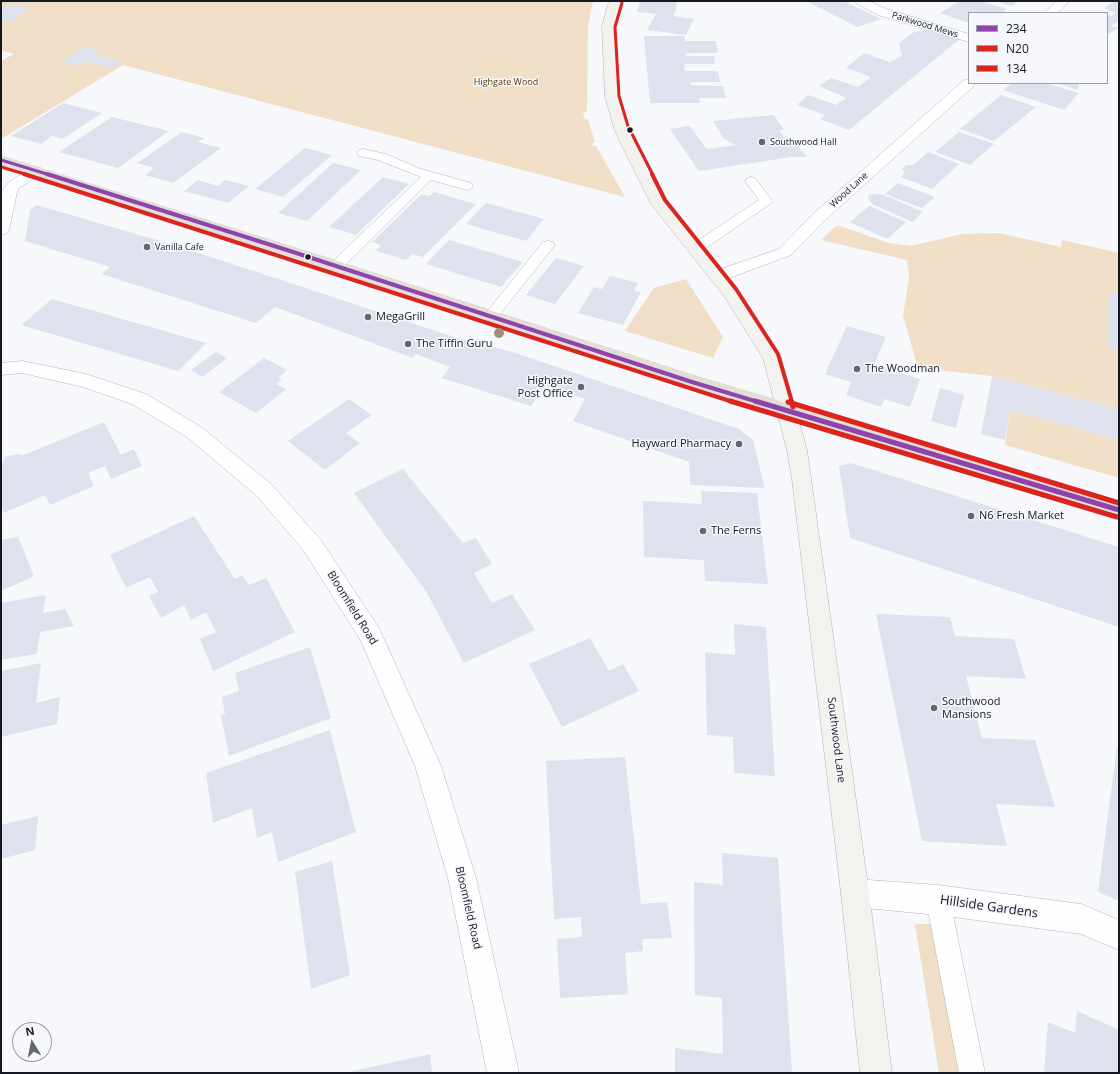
<!DOCTYPE html>
<html>
<head>
<meta charset="utf-8">
<style>
  body { margin:0 }
  #map { position:relative; width:1120px; height:1074px; overflow:hidden; background:#f6f8fb; font-family:"Open Sans",sans-serif }
  canvas { display:block }
  .frame { position:absolute; inset:0; border:2px solid #161921; pointer-events:none }
  .legend { position:absolute; left:968px; top:12px; width:140px; height:72px; box-sizing:border-box; background:#f5f7fc; border:1px solid #9c9ea4; margin:0; padding:5px 7px; list-style:none; font-size:12px; color:#161921 }
  .legend li { display:flex; align-items:center; gap:8px; height:20px }
  .legend b { width:20px; border:1px solid #9c9ea4 }
  .north { position:absolute; left:12px; top:1022px; width:40px; height:40px; box-sizing:border-box; background:#f5f7fc; border:1px solid #9c9ea4; border-radius:50%; rotate:350deg; font-size:11px; font-weight:700; line-height:16px; text-align:center; color:#161921 }
  .north::after { content:''; display:block; margin:auto; width:14px; height:18px; background:#64676d; clip-path:polygon(50% 0,100% 100%,50% 72%,0 100%) }
</style>
</head>
<body>
<div id="map">
<canvas width="1120" height="1074"></canvas>
<div class="frame"></div>
<ul class="legend">
<li><b style="height:5px;background:#8e44ad"></b>234</li>
<li><b style="height:5px;background:#dc241f"></b>N20</li>
<li><b style="height:5px;background:#dc241f"></b>134</li>
</ul>
<div class="north">N</div>
</div>
<script>
const context = document.querySelector('canvas').getContext('2d');
context.lineJoin = 'round';
function fillPath(path, color) { context.fillStyle = color; context.fill(path, 'evenodd'); }
const poly = rows => new Path2D(rows.map(r => 'M' + r).join(''));
function strokePath(path, color, width, dash) { context.strokeStyle = color; context.lineWidth = width; context.lineCap = dash ? 'butt' : 'round'; context.setLineDash(dash || []); context.stroke(path); }
function label(font, color, halo, rows, align = 'center') {
  context.font = font + ' "Open Sans",sans-serif'; context.lineWidth = 3; context.setLineDash([]); context.textBaseline = 'middle'; context.strokeStyle = halo; context.fillStyle = color; for (const [text, x, y, turn = 0] of rows) {
    context.save(); context.translate(x, y); context.rotate((+turn || 0) * Math.PI / 180); context.textAlign = isNaN(turn) ? turn : align; if (halo) context.strokeText(text, 0, 0); context.fillText(text, 0, 0); context.restore();
  }
}
fillPath(poly([
  [1,1,593,1,588,25,587,111,583,113,584,118,588,120,595,142,592,143,593,146,596,146,625,197,123,65,1,139,1,61,14,54,1,50],
  [837,225,889,243,911,246,962,234,999,233,1061,247,1062,240,1119,253,1119,294,1110,291,1108,348,1119,350,1119,409,992,376,918,368,903,316,909,277,907,260,821,240],
  [686,279,723,337,713,358,625,331,654,288],
  [1010,410,1119,440,1119,478,1005,445],
  [915,924,932,924,959,1073,939,1073]
]), '#f0dec6');
fillPath(poly([
  [640,1,677,1,676,10,673,16,694,19,686,35,647,30,656,14,637,12],
  [806,1,844,1,881,19,857,27],
  [960,1,980,1,1007,9,1001,13,969,13,969,23,940,13],
  [996,1,1017,1,1012,6],
  [1114,1,1119,1,1119,21,1111,26,1118,28,1107,35,1107,15,1111,16,1116,13,1104,9],
  [1,5,31,7,13,21,1,20],
  [931,29,961,38,849,130,820,119,825,115,797,105,808,95,836,105,846,98,819,86,831,78,858,87,871,77,846,68,864,53,890,62,902,56,899,43,914,32],
  [644,36,685,36,685,41,716,41,718,53,686,53,686,56,714,56,715,64,684,64,685,71,718,71,720,82,690,82,691,85,723,86,726,98,699,98,700,103,650,103],
  [84,47,101,51,95,55,122,61,111,68,85,62,79,66,61,61],
  [1012,83,1045,83,1079,93,1064,110,1003,90],
  [1056,83,1079,83,1078,90],
  [1001,95,1036,107,994,141,960,129],
  [63,103,102,113,62,139,52,136,41,144,11,136],
  [774,115,784,130,779,130,784,137,792,139,807,157,792,157,699,171,670,129,690,126,707,149,736,145,724,139,713,121],
  [112,117,169,131,118,168,59,152],
  [182,132,204,138,198,142,221,148,173,183,145,175,154,168,137,163],
  [959,132,994,144,970,165,935,152],
  [305,148,332,155,283,197,255,189],
  [928,152,959,164,932,189,901,177,905,173,902,169,906,165,913,165],
  [333,163,361,170,307,221,278,213],
  [383,177,409,184,356,235,329,227],
  [198,180,218,186,225,180,249,186,228,203,184,191],
  [898,183,935,197,922,208,885,194],
  [434,192,476,204,423,257,412,254,406,260,376,251,381,245,372,242,422,194,429,196],
  [877,194,884,195,923,212,912,222,872,204,868,198,869,195],
  [486,203,544,219,526,241,466,224],
  [37,205,187,249,451,336,516,353,739,429,753,440,763,481,764,488,690,485,689,462,573,421,585,399,545,386,531,406,442,378,450,367,416,354,413,358,386,348,275,307,256,323,101,274,110,267,25,241,30,210],
  [869,206,906,222,887,239,850,222],
  [449,240,523,262,501,287,426,264],
  [556,258,584,266,555,304,526,295],
  [610,276,638,283,634,291,641,292,623,325,578,313,594,287,602,289],
  [1109,291,1119,294,1119,350,1107,348],
  [52,299,126,320,206,343,178,371,21,325],
  [847,326,886,337,874,365,920,379,910,407,884,399,881,407,846,395,851,382,825,374],
  [216,352,227,358,202,377,191,370],
  [264,358,287,370,278,378,282,379,276,384,286,389,256,413,219,392],
  [992,376,1119,409,1119,440,1010,410,1005,440,981,434],
  [940,388,964,395,956,428,931,421],
  [349,399,372,415,346,433,360,443,325,470,288,441],
  [104,422,121,455,134,449,142,466,111,479,105,466,88,473,94,486,50,505,45,495,4,513,1,505,1,468,5,457,17,454,24,455],
  [851,463,1119,547,1119,627,850,538,839,466],
  [403,469,463,543,476,538,492,564,474,573,492,603,512,594,535,630,464,663,427,593,354,493],
  [701,491,757,493,768,584,705,581,704,560,644,557,643,501,702,504],
  [194,516,235,579,242,575,249,585,266,578,295,632,213,671,200,639,216,632,206,612,191,620,184,605,161,618,149,596,158,592,150,577,126,588,110,555],
  [18,537,34,576,1,591,1,540],
  [46,595,43,613,65,609,74,626,40,632,37,654,1,660,1,603],
  [876,614,950,617,955,636,1014,639,1026,679,966,676,982,738,1035,740,1055,807,996,804,1007,846,922,841],
  [734,624,766,627,775,776,734,773,733,737,707,735,705,652,735,655],
  [590,638,609,671,623,664,639,691,562,727,529,664],
  [310,647,331,718,229,756,221,715,225,714,222,697,239,691,235,673],
  [41,663,36,703,60,697,57,724,1,737,1,671],
  [330,730,356,832,278,862,272,832,257,838,252,808,213,823,206,773],
  [1117,746,1119,747,1119,901,1098,892],
  [625,757,641,904,667,902,672,938,642,939,643,951,625,953,628,994,560,998,557,939,582,937,581,917,554,919,546,761],
  [38,816,35,850,1,859,1,825],
  [722,853,778,858,792,1073,675,1073,675,1048,723,1054,722,998,695,995,694,882,723,885],
  [332,861,350,975,311,989,295,872],
  [1077,1011,1119,1030,1119,1073,1044,1073,1048,1022,1075,1033],
  [430,1054,432,1073,349,1073,349,1072]
]), '#dee2ed');
const service = poly([
  [363,149,386,154,418,168,471,183,473,186,471,189,467,190,431,180,341,269,336,270,331,269,329,266,331,263,421,177,378,160,359,156,357,153,359,150,363,149],
  [751,177,755,178,770,198,772,201,770,204,700,252,690,252,688,249,690,246,759,200,745,181,747,178,751,177],
  [548,241,553,242,555,245,496,319,491,321,486,319,484,316,486,313,543,242,548,241],
  [938,888,946,892,950,900,985,1073,959,1073,926,900,930,892,938,888]
]);
const minor = poly([
  [854,1,869,1,886,9,969,34,969,42,878,15,856,3,854,1],
  [1057,1,1070,1,1057,13,1044,13,1057,1],
  [969,79,969,83,976,83,974,86,824,221,791,255,724,280,718,281,712,280,710,276,712,272,779,249,812,215,964,80,969,79],
  [36,167,41,168,43,171,41,174,19,188,17,192,9,230,7,233,1,235,1,192,9,182,31,168,36,167],
  [22,361,86,374,146,394,201,427,271,484,320,539,379,628,441,766,476,878,519,1073,487,1073,448,878,415,766,361,641,304,551,257,496,187,437,132,404,83,387,22,373,1,375,1,363,22,361],
  [855,879,938,885,1081,904,1119,920,1119,950,1081,934,938,915,855,907,845,903,841,893,845,883,855,879]
]);
const secondary = poly([
  [609,1,621,1,614,26,619,97,628,128,634,142,666,203,737,289,781,358,807,450,869,893,892,1073,860,1073,841,893,792,479,787,450,763,358,724,296,651,204,620,142,614,128,605,97,602,26,609,1]
]);
const trunk = poly([
  [1,156,296,248,699,377,1119,502,1119,518,685,387,284,254,1,165,1,156]
]);
strokePath(service, '#b2b4ba', 1);
strokePath(minor, '#b2b4ba', 1);
strokePath(secondary, '#b2b4ba', 1);
strokePath(trunk, '#d2d3d5', 1);
fillPath(service, '#fefefe');
fillPath(minor, '#fefefe');
fillPath(secondary, '#f4f2ef');
fillPath(trunk, '#e4ded6');
strokePath(poly([
  [1,160,50,175]
]), '#8e44ad', 3);
strokePath(poly([
  [47,174,290,251,692,382,758,402]
]), '#8e44ad', 4);
strokePath(poly([
  [755,401,1119,510]
]), '#8e44ad', 5);
strokePath(poly([
  [1,167,28,175]
]), '#dc241f', 3);
strokePath(poly([
  [24,174,733,402]
]), '#dc241f', 4);
strokePath(poly([
  [730,401,1117,517]
]), '#dc241f', 5);
strokePath(poly([
  [622,3,615,27,619,96,628,126,653,175]
]), '#dc241f', 3);
strokePath(poly([
  [652,174,665,200,736,289,778,354,792,402]
]), '#dc241f', 4);
strokePath(poly([
  [791,401,793,407],
  [788,402,1119,503]
]), '#dc241f', 5);
context.fillStyle = '#9f9079';
for (const [x, y] of [
  [499,333]
]) { context.beginPath(); context.arc(x, y, 5, 0, 2 * Math.PI); context.fill(); }
for (const [x, y, r, color] of [
  [630,130,3.5,"#161921"],
  [762,142,4,"#64676d"],
  [147,247,4,"#64676d"],
  [308,257,3.5,"#161921"],
  [368,317,4,"#64676d"],
  [408,344,4,"#64676d"],
  [857,369,4,"#64676d"],
  [581,387,4,"#64676d"],
  [739,444,4,"#64676d"],
  [971,516,4,"#64676d"],
  [703,531,4,"#64676d"],
  [934,708,4,"#64676d"]
]) { const dot = new Path2D(); dot.arc(x, y, r, 0, 2 * Math.PI); context.fillStyle = color; context.fill(dot); strokePath(dot, '#f5f7fc', 1.5); }
label('9px', '#161921', '#f5f7fc', [
  ["Parkwood Mews",925,25,17],
  ["Wood Lane",849,190,-42]
]);
label('9px', '#573b0f', '#f5f7fc', [
  ["Highgate Wood",506,82]
]);
label('9px', '#161921', '#f5f7fc', [
  ["Southwood Hall",770,142],
  ["Vanilla Cafe",155,247]
], 'left');
label('11px', '#161921', '#f5f7fc', [
  ["MegaGrill",376,317],
  ["The Tiffin Guru",416,344],
  ["The Woodman",865,369],
  ["Highgate",573,381,"right"],
  ["Post Office",573,394,"right"],
  ["Hayward Pharmacy",731,444,"right"],
  ["N6 Fresh Market",979,516],
  ["The Ferns",711,531],
  ["Southwood",942,702],
  ["Mansions",942,715]
], 'left');
label('11px', '#161921', '#f5f7fc', [
  ["Bloomfield Road",352,608,58],
  ["Southwood Lane",836,740,83],
  ["Bloomfield Road",468,908,77]
]);
label('13px', '#161921', '#f5f7fc', [
  ["Hillside Gardens",989,907,8]
]);
</script>
</body>
</html>
